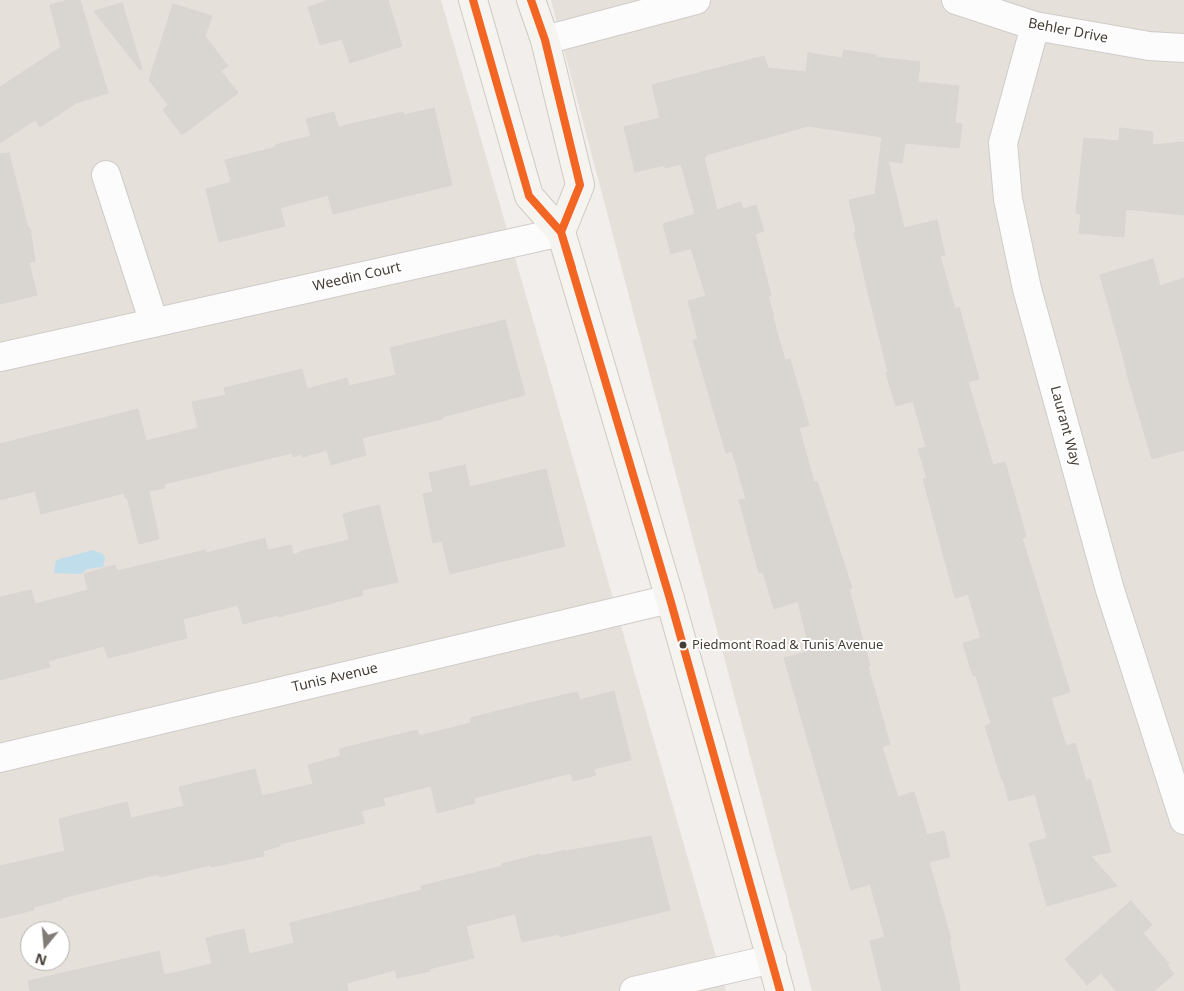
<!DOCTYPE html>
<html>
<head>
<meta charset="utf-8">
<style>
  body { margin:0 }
  #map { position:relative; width:1184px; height:991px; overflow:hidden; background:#f1eeeb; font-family:"Noto Sans",sans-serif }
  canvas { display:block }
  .north { position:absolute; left:20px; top:921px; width:50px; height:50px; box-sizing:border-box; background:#fff; border:1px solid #b5b2af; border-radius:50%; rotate:197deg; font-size:14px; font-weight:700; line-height:20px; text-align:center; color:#463f38 }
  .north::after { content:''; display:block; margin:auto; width:18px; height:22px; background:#827c77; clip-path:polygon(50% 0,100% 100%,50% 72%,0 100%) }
</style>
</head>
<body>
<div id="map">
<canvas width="1184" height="991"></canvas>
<div class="north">N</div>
</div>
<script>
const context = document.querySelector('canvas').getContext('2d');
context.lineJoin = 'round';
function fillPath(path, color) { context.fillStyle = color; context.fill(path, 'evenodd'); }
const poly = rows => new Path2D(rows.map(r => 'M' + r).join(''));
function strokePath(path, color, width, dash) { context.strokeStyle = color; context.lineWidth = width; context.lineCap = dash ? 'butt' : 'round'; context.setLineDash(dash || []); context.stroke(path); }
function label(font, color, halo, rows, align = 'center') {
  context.font = font + ' "Noto Sans",sans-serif'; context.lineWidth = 4; context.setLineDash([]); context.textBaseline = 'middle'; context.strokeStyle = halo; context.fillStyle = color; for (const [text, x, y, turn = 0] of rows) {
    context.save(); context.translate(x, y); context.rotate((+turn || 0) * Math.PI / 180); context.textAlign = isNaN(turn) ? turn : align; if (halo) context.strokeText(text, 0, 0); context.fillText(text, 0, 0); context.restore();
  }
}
fillPath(poly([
  [0,0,441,0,726,991,0,991],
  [30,931,60,931,60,961,30,961],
  [551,0,1184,0,1184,991,812,991]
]), '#e5e0d9');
fillPath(poly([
  [93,550,103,554,105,558,103,567,87,569,81,574,54,573,56,561,60,559]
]), '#bfddeb');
const building = poly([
  [68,0,80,0,108,93,76,103,40,127,35,120,0,143,0,87,61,47,50,5,68,0],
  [329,0,388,0,402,46,350,63,342,39,320,45,308,7,329,0],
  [122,3,142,69,140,70,94,11,122,3],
  [173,4,212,16,205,36,228,66,221,71,238,93,182,135,163,110,168,105,149,80,173,4],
  [844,50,876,55,876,57,920,62,918,82,959,86,955,123,962,124,959,148,905,143,902,163,888,161,904,228,937,220,945,255,940,256,955,309,959,307,979,379,968,382,993,465,1005,462,1026,536,1022,538,1070,692,1051,698,1066,746,1075,743,1086,781,1090,779,1111,852,1091,856,1117,886,1047,906,1029,843,1047,838,1035,794,1009,801,1003,780,1002,780,985,726,991,724,976,676,973,676,963,643,981,638,968,594,955,598,923,479,927,478,918,449,926,447,913,401,896,406,886,373,888,372,868,292,854,232,856,231,849,200,875,194,882,137,808,126,706,155,706,157,704,157,717,210,741,202,743,209,756,205,764,231,755,234,771,295,768,296,774,317,773,318,785,360,790,359,809,425,799,428,814,482,817,481,852,588,849,589,870,666,868,667,890,744,882,747,898,797,914,792,927,835,944,831,950,857,929,862,951,939,949,939,960,987,959,987,960,991,882,991,870,941,885,937,870,884,851,890,784,658,810,651,798,601,774,609,763,572,759,573,739,500,746,499,732,451,726,453,693,340,698,339,688,301,706,296,691,248,671,254,663,224,695,214,681,164,665,168,665,165,635,172,624,127,660,118,652,85,764,56,768,68,806,72,808,53,842,58,844,50],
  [434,108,452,185,333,214,328,195,280,208,285,226,219,242,206,189,231,182,225,160,276,147,275,145,311,136,306,119,334,112,338,127,403,112,404,115,434,108],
  [1120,128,1153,132,1152,145,1184,142,1184,215,1126,209,1124,237,1079,233,1081,214,1076,213,1084,138,1119,141,1120,128],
  [9,153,28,228,30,228,35,261,29,263,37,295,0,304,0,154,9,153],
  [1153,259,1160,286,1184,278,1184,450,1152,459,1126,371,1127,371,1100,275,1153,259],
  [505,320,525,395,442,417,442,419,362,438,366,455,331,465,327,450,303,457,302,454,293,457,292,453,164,484,165,488,149,491,159,539,139,544,127,497,125,498,124,493,41,514,35,491,0,500,0,444,138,409,146,441,198,428,192,402,226,395,224,388,302,369,307,389,347,378,349,386,396,375,390,348,505,320],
  [465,465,470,487,546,469,565,546,450,574,442,541,433,543,423,494,433,492,429,473,465,465],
  [379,505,398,582,362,590,363,595,278,617,278,615,243,624,238,605,183,619,187,638,108,658,104,646,48,661,50,667,0,680,0,597,31,590,35,604,88,590,84,574,115,565,117,571,206,550,206,553,265,538,268,550,291,545,293,555,302,551,349,540,343,514,379,505],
  [614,691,631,760,594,769,596,775,573,781,571,773,474,798,475,803,437,813,431,786,383,798,385,805,361,811,365,823,280,844,280,846,263,851,264,856,211,867,210,865,160,877,159,874,62,898,62,900,33,907,34,910,0,918,0,866,65,851,59,819,127,802,131,818,184,806,179,787,255,769,262,796,313,784,308,765,341,756,339,749,417,730,419,736,471,723,470,718,542,700,577,692,580,700,614,691],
  [651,836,670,910,560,937,559,934,522,942,515,914,466,926,474,958,429,969,430,971,397,978,395,970,347,983,348,991,30,991,28,981,159,951,164,975,212,964,206,938,244,929,249,954,294,943,290,923,422,890,421,886,503,866,502,864,540,854,540,856,566,850,566,851,651,836],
  [1131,901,1152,925,1143,933,1169,964,1167,965,1174,974,1154,991,1116,991,1101,973,1087,985,1065,959,1131,901]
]);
fillPath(building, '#d9d6d2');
strokePath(building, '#d9d5d1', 1);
const street = poly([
  [956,0,1035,26,1149,46,1184,48],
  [1035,26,1003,143,1008,199,1027,289,1110,590,1184,820],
  [545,40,696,0],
  [106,175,154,323],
  [0,357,561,232],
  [0,758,670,599],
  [634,991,772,959]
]);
const secondary = poly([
  [473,0,529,196,561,232,670,599,780,991],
  [531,0,545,40,580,185,561,232]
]);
strokePath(street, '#cfccc9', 30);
strokePath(secondary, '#cfcac3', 30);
strokePath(street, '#fdfcfc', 28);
strokePath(secondary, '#f6f4f0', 28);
strokePath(poly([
  [473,0,529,196,561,232,670,599,780,991],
  [531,0,545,40,580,185,561,232,572,268]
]), '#f26522', 8);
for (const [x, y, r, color] of [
  [683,645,4.5,"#463f38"]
]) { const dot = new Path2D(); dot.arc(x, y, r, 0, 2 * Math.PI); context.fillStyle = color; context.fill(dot); strokePath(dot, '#fff', 2); }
label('13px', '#463f38', '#fff', [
  ["Piedmont Road & Tunis Avenue",692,645]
], 'left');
label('14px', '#463f38', '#fff', [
  ["Behler Drive",1068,31,11],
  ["Weedin Court",357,277,-13],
  ["Laurant Way",1065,426,75],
  ["Tunis Avenue",335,678,-13]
]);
</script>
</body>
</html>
